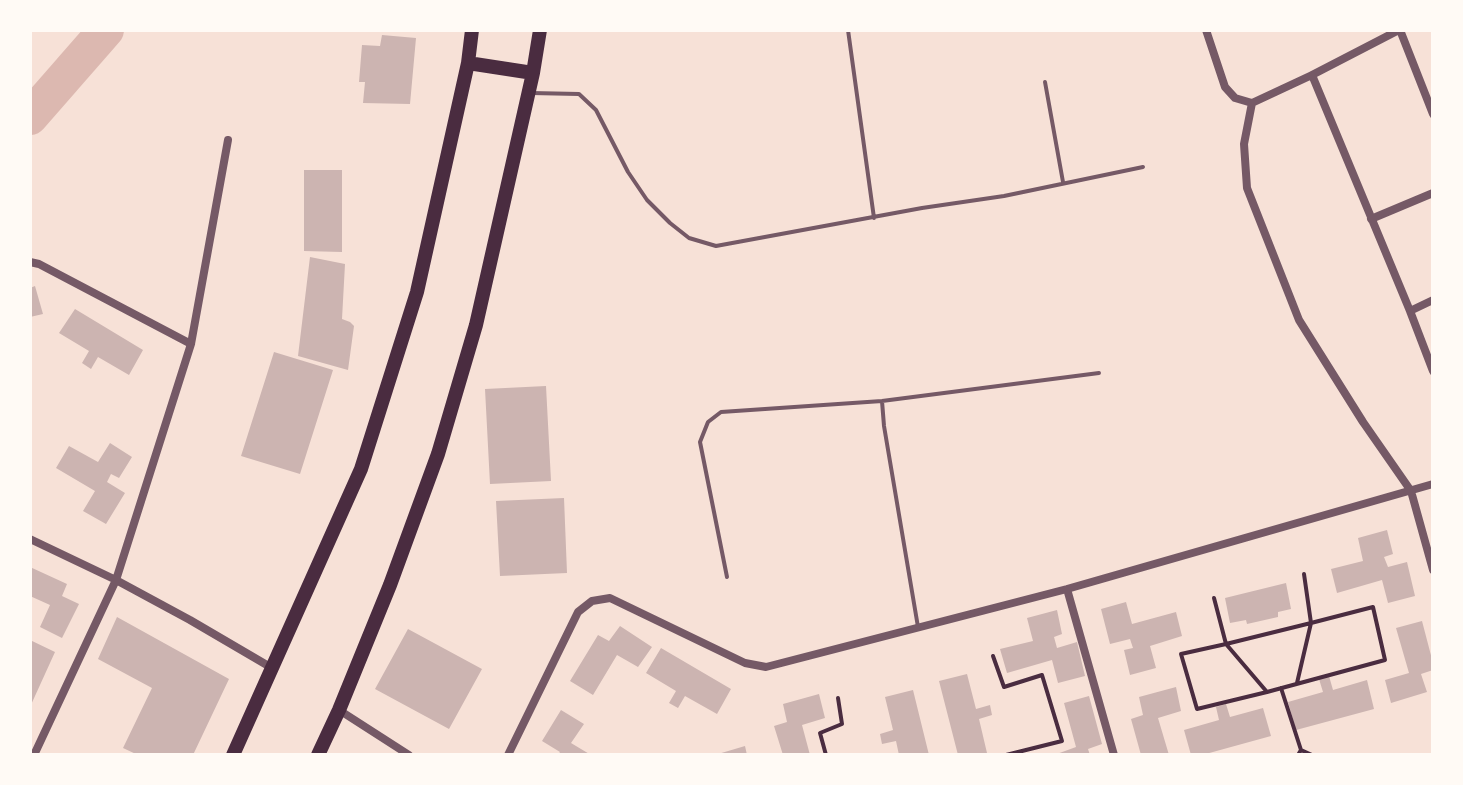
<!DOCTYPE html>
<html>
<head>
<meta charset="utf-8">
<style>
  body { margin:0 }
  #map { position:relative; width:1463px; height:785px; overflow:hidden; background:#f7e1d7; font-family:Overpass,sans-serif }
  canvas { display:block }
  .frame { position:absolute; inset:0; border:32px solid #fffaf5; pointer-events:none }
</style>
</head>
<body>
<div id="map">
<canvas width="1463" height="785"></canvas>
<div class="frame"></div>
</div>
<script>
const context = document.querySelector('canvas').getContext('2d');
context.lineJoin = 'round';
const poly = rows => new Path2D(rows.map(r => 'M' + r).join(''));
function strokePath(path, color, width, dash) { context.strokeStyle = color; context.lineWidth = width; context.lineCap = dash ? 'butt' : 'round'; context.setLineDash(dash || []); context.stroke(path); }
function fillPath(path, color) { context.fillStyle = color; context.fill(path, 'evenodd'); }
strokePath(poly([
  [30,117,106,30]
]), '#dcb8b0', 36);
fillPath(poly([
  [382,35,416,38,410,104,363,103,365,82,359,82,362,45,380,46],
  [304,170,342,170,342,252,304,251],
  [310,257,345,264,342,319,350,322,354,326,348,370,298,356],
  [35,286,43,314,30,317,30,288],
  [75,309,143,350,129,375,98,357,91,369,82,363,89,351,59,333],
  [274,352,333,370,300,474,241,456],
  [546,386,551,481,490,484,485,389],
  [110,443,132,457,119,478,111,474,107,482,125,493,106,524,83,511,95,491,56,468,69,446,98,462],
  [564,498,567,573,500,576,496,501],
  [1387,530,1393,554,1384,557,1388,567,1407,562,1415,596,1388,603,1382,580,1337,593,1331,569,1363,561,1358,538],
  [30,567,67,584,62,596,79,604,62,638,40,627,50,605,30,596],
  [1286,583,1291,609,1278,612,1278,617,1247,624,1246,620,1230,623,1225,598],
  [1126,602,1132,624,1176,612,1182,636,1150,646,1156,668,1130,675,1124,650,1133,648,1130,639,1110,644,1101,609],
  [1057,610,1062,634,1054,637,1057,648,1077,642,1085,676,1058,683,1052,660,1007,673,1000,649,1033,641,1027,618],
  [117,617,229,679,193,755,138,755,123,748,152,688,98,659],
  [1422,621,1433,663,1433,670,1421,674,1427,692,1391,703,1385,680,1409,673,1396,628],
  [620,626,652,647,638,667,617,655,593,695,570,681,598,635,609,641],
  [408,629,482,669,449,729,375,689],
  [30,640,55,652,30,707],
  [661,648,731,689,717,714,685,696,678,708,669,703,676,691,646,673],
  [967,674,976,709,990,705,992,715,979,719,987,753,979,755,958,755,939,681],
  [1329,676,1333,690,1367,680,1374,709,1296,730,1288,702,1323,692,1319,679],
  [1176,687,1181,711,1158,718,1169,755,1141,755,1131,719,1143,715,1139,697],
  [913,690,929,755,899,755,896,741,882,744,880,734,893,730,885,697],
  [819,694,825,718,802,725,810,755,783,755,774,726,787,722,783,704],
  [1089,696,1102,744,1088,749,1090,755,1054,755,1076,747,1064,703],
  [1226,704,1230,717,1263,708,1271,736,1202,755,1191,755,1184,730,1219,720,1216,707],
  [561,710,584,724,571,743,591,755,558,755,560,752,542,741],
  [745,746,747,755,718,755,718,754]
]), '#ccb4b1');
strokePath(poly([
  [1214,598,1226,644,1181,654,1197,709,1267,692],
  [993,656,1004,687,1042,675,1062,741,1006,755],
  [1297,683,1311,623,1226,644,1267,692,1385,660,1373,607,1311,623,1304,574],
  [1281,688,1301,750],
  [826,755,820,733,842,724,838,698],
  [1298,755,1301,750,1312,755]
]), '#4a2c40', 4);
strokePath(poly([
  [848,30,874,218],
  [1045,82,1063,182],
  [531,93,579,94,596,110,628,172,647,200,670,223,689,238,716,246,922,208,1004,196,1143,167],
  [882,401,884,426,918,627],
  [727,577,700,442,708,422,721,412,882,401,1099,373]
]), '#755966', 4);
strokePath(poly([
  [1206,30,1225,87,1235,98,1252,103,1312,75,1399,30],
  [1400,30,1433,114],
  [1312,75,1410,311,1433,371],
  [1252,103,1244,144,1247,188,1299,320,1363,422,1411,491,1433,570],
  [1371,219,1433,193],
  [30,262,39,264,191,344],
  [1410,311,1433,300],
  [30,539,116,580,190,620,272,668],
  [1067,589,1114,755],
  [339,710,409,755],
  [34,755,116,580,191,344,228,140],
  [508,755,578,612,592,601,610,598,745,663,766,667,1067,589,1433,484]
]), '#755966', 8);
strokePath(poly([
  [468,63,533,73],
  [233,755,361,469,417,292,468,63,472,30],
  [318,755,339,710,390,585,438,454,476,325,533,73,540,30]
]), '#4a2c40', 14);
</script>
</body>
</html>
